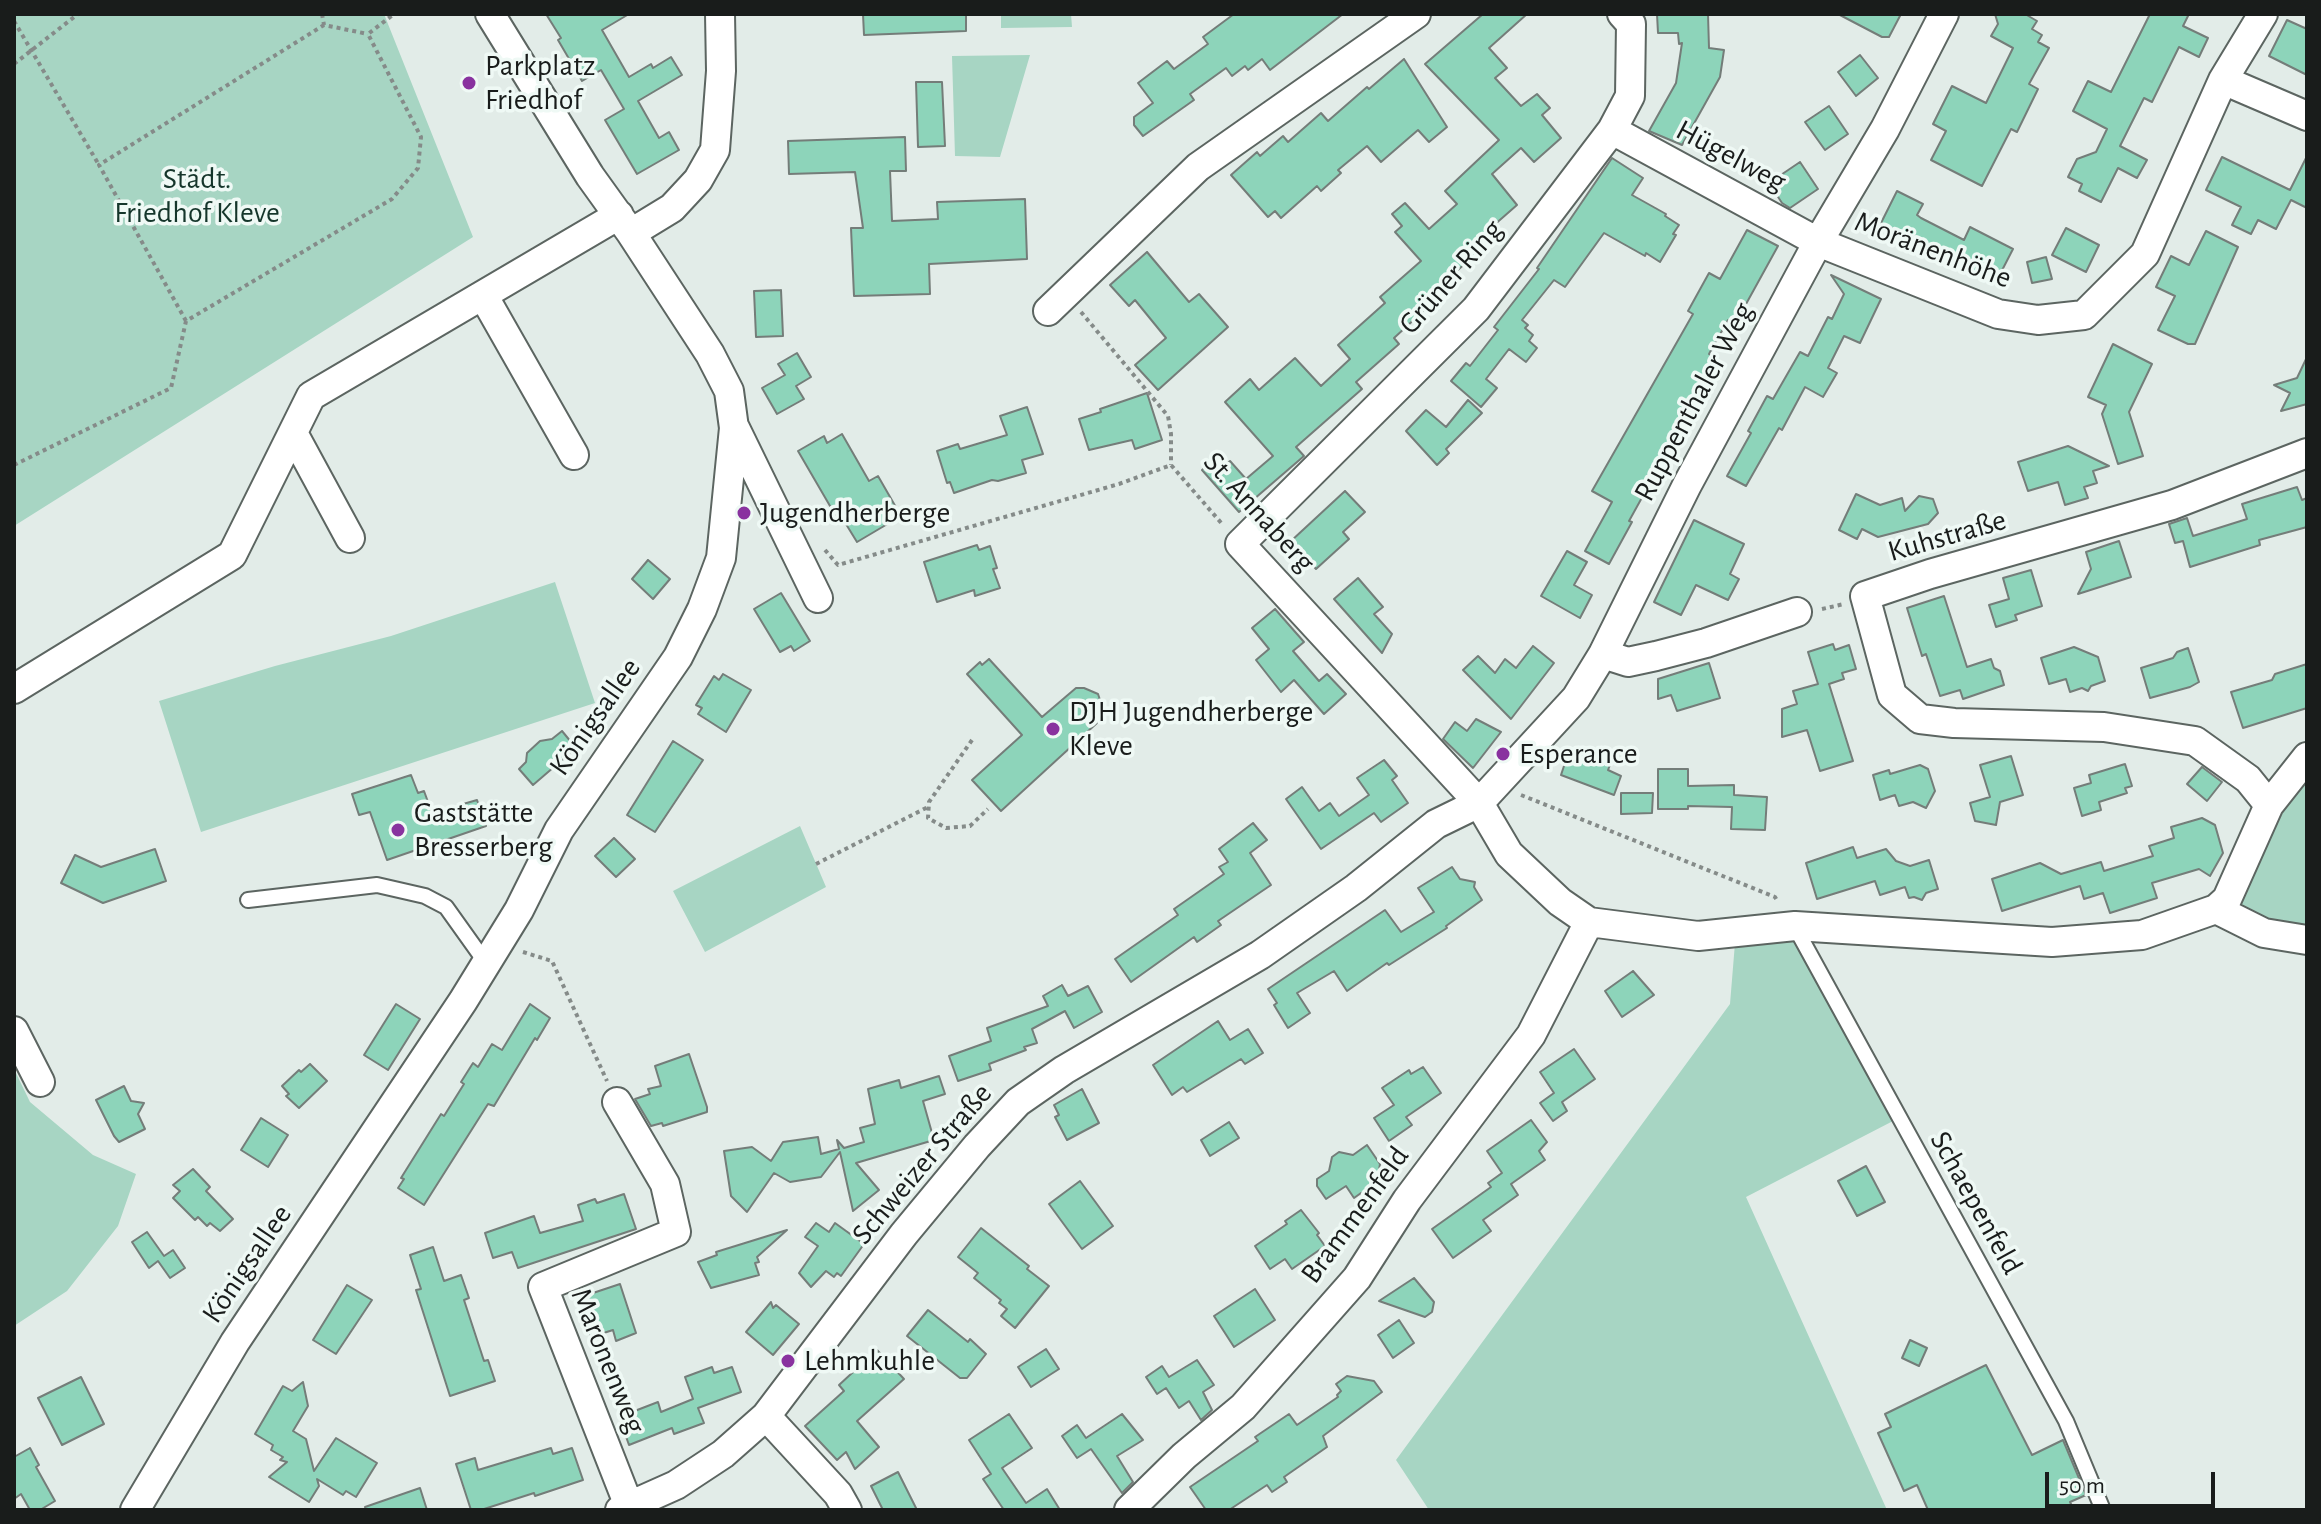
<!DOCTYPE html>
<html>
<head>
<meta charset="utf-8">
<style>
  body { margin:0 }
  #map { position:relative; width:2321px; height:1524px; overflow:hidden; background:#e2ece8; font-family:"Alegreya Sans",sans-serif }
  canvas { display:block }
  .frame { position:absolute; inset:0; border:16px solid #191c1b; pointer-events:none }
  .scale { position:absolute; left:2045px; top:1472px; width:170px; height:36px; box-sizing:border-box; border:4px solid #191c1b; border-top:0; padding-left:10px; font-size:24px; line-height:28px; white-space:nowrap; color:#191c1b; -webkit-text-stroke:6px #eff9f5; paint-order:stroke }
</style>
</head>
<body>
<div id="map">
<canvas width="2321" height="1524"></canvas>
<div class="frame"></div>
<div class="scale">50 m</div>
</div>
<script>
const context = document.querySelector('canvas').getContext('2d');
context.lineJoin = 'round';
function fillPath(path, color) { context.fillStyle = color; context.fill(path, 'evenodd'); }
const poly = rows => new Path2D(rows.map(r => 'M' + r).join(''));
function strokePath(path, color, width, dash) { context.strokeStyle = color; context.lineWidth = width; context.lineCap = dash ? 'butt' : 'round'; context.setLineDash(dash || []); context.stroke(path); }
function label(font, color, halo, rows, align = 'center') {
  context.font = font + ' "Alegreya Sans",sans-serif'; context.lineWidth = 7; context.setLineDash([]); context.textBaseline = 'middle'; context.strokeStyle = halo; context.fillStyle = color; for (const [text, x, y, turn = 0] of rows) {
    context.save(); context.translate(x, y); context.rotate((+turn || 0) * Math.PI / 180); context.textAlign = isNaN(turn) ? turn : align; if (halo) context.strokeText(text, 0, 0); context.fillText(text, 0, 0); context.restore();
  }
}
fillPath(poly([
  [14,14,384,14,473,237,14,526],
  [1001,14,1071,14,1072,27,1001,28],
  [1030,55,1000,157,955,156,952,56],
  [555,582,595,703,201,832,159,701,275,666,391,636],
  [2307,782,2307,927,2271,925,2238,907,2285,805],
  [800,826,826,887,705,952,673,891],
  [1794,939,1893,1121,1746,1197,1887,1510,1429,1510,1396,1460,1730,1004,1735,943],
  [14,1069,30,1102,93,1155,136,1174,118,1226,67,1291,14,1326]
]), '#a7d5c3');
const building = poly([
  [546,14,629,14,602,30,629,77,651,64,653,68,671,57,682,75,638,101,659,138,669,132,679,150,637,174,605,120,624,109,601,70,582,81,558,40,561,38,546,14],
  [863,14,966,14,966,31,864,35,863,14],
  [1234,14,1343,14,1270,70,1262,59,1248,70,1245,66,1232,76,1226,68,1190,94,1194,100,1143,136,1134,125,1134,117,1153,103,1138,83,1167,61,1174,69,1208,44,1203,37,1234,14],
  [1483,14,1527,14,1489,48,1507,68,1495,78,1521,106,1537,94,1550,108,1542,115,1561,138,1534,162,1521,148,1492,174,1517,205,1469,247,1476,254,1442,284,1449,293,1433,307,1431,304,1394,338,1399,344,1356,382,1362,389,1296,447,1304,456,1239,512,1202,470,1215,459,1223,467,1230,461,1246,479,1273,456,1225,402,1250,379,1259,390,1295,358,1321,386,1350,359,1338,345,1385,303,1380,297,1421,261,1395,232,1402,226,1392,214,1405,203,1429,229,1457,204,1445,191,1499,140,1425,64,1483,14],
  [1657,14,1708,14,1709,48,1724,50,1720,77,1682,145,1649,131,1676,83,1682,43,1679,44,1678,33,1658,33,1657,14],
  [1838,14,1901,14,1889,37,1882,37,1838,14],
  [1995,14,2025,14,2037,21,2032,29,2042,35,2038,42,2049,48,2029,84,2038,89,2017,132,2011,129,1982,186,1931,160,1946,131,1933,124,1952,86,1986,103,2013,48,1991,36,1998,24,1995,14],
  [2150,14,2189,14,2183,26,2208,38,2199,57,2179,47,2152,102,2144,98,2120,146,2147,160,2137,178,2118,168,2101,202,2079,191,2082,184,2068,177,2077,159,2096,152,2107,129,2073,111,2088,81,2111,92,2150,14],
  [2287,20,2307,29,2307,75,2269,56,2287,20],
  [1860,55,1878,78,1856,96,1838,72,1860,55],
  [1404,59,1447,127,1429,142,1418,130,1381,162,1367,146,1338,170,1341,173,1321,191,1317,186,1281,218,1275,211,1268,217,1231,175,1257,152,1260,156,1283,136,1288,142,1321,113,1328,121,1367,87,1369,89,1404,59],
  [916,82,942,82,945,146,918,147,916,82],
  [1829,106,1848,134,1825,150,1805,122,1829,106],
  [905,137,906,171,890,171,892,221,938,219,937,202,1025,199,1027,259,929,264,930,294,854,296,851,228,863,228,855,172,789,174,788,141,905,137],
  [2307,156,2307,208,2291,200,2276,229,2258,220,2251,234,2232,225,2241,207,2206,190,2222,157,2290,190,2307,156],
  [1612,158,1643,178,1632,195,1666,214,1665,216,1679,225,1673,234,1676,235,1660,262,1646,253,1645,256,1604,233,1565,287,1554,280,1522,320,1528,325,1525,328,1533,335,1529,341,1537,348,1526,362,1509,349,1486,379,1497,388,1481,407,1451,381,1466,363,1470,366,1498,330,1494,327,1539,269,1537,268,1612,158],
  [1800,162,1818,189,1790,208,1782,203,1769,183,1800,162],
  [1897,191,1923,204,1917,215,1921,218,1964,240,1970,227,2013,249,1996,282,1989,282,1934,255,1936,251,1881,223,1897,191],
  [2066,228,2099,245,2086,272,2052,255,2066,228],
  [1747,230,1778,246,1735,324,1728,320,1709,354,1716,357,1672,436,1675,438,1629,521,1632,522,1609,564,1585,551,1612,502,1592,491,1693,314,1688,311,1709,273,1720,279,1747,230],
  [2206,231,2238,247,2195,344,2188,344,2158,330,2175,296,2156,287,2171,256,2189,265,2206,231],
  [1147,252,1189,302,1199,294,1228,327,1158,390,1135,365,1166,338,1135,300,1129,306,1110,285,1147,252],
  [2046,257,2052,279,2032,283,2027,262,2046,257],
  [1831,275,1881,299,1860,343,1844,336,1828,368,1837,373,1823,397,1805,387,1782,430,1779,428,1746,486,1727,476,1751,433,1748,431,1767,396,1773,399,1800,352,1808,356,1828,317,1832,319,1844,294,1831,275],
  [781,290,783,336,756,337,754,291,781,290],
  [2113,344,2152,364,2129,412,2143,456,2118,464,2102,414,2106,405,2088,397,2113,344],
  [797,353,811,377,796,386,804,399,777,414,762,388,785,375,778,364,797,353],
  [2307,357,2307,404,2281,411,2290,393,2274,385,2297,378,2307,357],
  [1147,393,1162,440,1135,449,1132,440,1089,450,1079,419,1101,412,1100,409,1147,393],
  [1468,400,1482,413,1446,449,1449,453,1437,465,1406,431,1426,410,1446,427,1468,400],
  [1027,407,1043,454,1022,460,1026,473,998,481,992,480,954,493,950,482,947,483,937,451,958,444,960,449,1007,435,1000,416,1027,407],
  [842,434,869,481,878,476,901,516,857,542,841,516,837,518,798,451,824,436,827,443,842,434],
  [2068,446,2109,466,2093,471,2097,483,2084,487,2088,498,2065,505,2058,482,2028,491,2018,462,2068,446],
  [2297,487,2302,500,2307,498,2307,527,2259,540,2260,545,2190,567,2183,541,2175,543,2169,524,2187,518,2193,536,2247,519,2242,504,2297,487],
  [1345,491,1365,512,1343,532,1349,539,1316,569,1291,541,1345,491],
  [1856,494,1880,505,1902,498,1905,511,1919,496,1933,499,1938,513,1928,524,1878,537,1862,529,1857,539,1839,530,1856,494],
  [1694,520,1744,544,1730,574,1739,579,1728,600,1696,585,1681,615,1654,602,1694,520],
  [2119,541,2131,577,2078,594,2091,569,2086,552,2119,541],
  [977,545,979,550,990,546,997,568,993,569,1000,588,975,596,974,590,937,602,924,562,977,545],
  [1567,551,1587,562,1574,585,1592,595,1580,618,1541,596,1567,551],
  [648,560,670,579,653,599,632,579,648,560],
  [2031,570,2042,606,2015,615,2017,620,1996,627,1989,605,2009,599,2003,578,2031,570],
  [1358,578,1383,607,1374,614,1392,634,1382,653,1334,599,1358,578],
  [781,593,810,641,794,651,791,646,780,652,754,609,781,593],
  [1944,596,1967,667,1991,659,1994,668,2000,671,2004,685,1963,699,1960,690,1940,696,1926,654,1922,656,1907,608,1944,596],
  [1275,609,1304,642,1293,651,1319,681,1327,674,1346,694,1324,714,1294,680,1281,692,1256,660,1269,649,1252,628,1275,609],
  [1833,644,1835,650,1849,645,1856,669,1842,673,1844,679,1829,684,1853,761,1820,771,1807,730,1782,737,1782,709,1797,704,1793,691,1818,684,1808,652,1833,644],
  [1533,646,1554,663,1511,719,1463,670,1478,656,1495,673,1505,659,1516,668,1533,646],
  [2074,647,2098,657,2105,681,2091,686,2088,691,2082,688,2070,692,2066,679,2049,684,2041,658,2074,647],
  [2188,648,2199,682,2190,687,2150,698,2141,668,2173,658,2177,652,2188,648],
  [989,659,1042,717,1076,688,1084,688,1098,694,1103,709,1097,723,1001,811,972,780,1022,735,967,674,980,662,982,665,989,659],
  [1709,663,1720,698,1677,711,1671,695,1658,699,1658,679,1709,663],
  [2307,664,2307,708,2243,728,2231,692,2272,680,2275,674,2307,664],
  [723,674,751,690,726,732,698,714,702,708,696,705,714,676,719,680,723,674],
  [1476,719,1501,732,1473,768,1443,739,1455,722,1467,731,1476,719],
  [562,731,576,748,533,785,519,769,526,762,527,753,540,741,552,739,562,731],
  [673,741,703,760,655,832,627,815,673,741],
  [1582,748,1612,760,1608,770,1621,776,1614,795,1561,775,1567,757,1577,760,1582,748],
  [2011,756,2023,795,2000,802,1996,825,1975,821,1970,803,1990,797,1980,765,2011,756],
  [1384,760,1397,776,1392,780,1408,803,1381,822,1374,813,1321,849,1286,799,1302,787,1319,811,1330,803,1339,816,1369,795,1357,778,1384,760],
  [2125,764,2132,786,2125,788,2127,793,2099,802,2101,810,2082,816,2074,788,2091,783,2089,775,2125,764],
  [1920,765,1928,769,1935,791,1926,808,1913,802,1899,806,1895,795,1880,800,1873,775,1889,770,1890,774,1920,765],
  [2202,767,2222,782,2207,801,2187,784,2202,767],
  [1658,769,1688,769,1688,786,1734,785,1734,795,1767,797,1765,830,1731,829,1732,807,1688,806,1688,809,1658,809,1658,769],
  [411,775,418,793,424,791,432,813,477,800,486,826,387,860,370,812,359,815,352,794,411,775],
  [1621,793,1653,793,1652,813,1621,814,1621,793],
  [2202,818,2215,825,2223,853,2210,876,2199,869,2152,883,2157,898,2110,913,2103,893,2084,899,2080,886,2002,911,1992,879,2040,863,2061,874,2101,862,2104,871,2153,856,2149,846,2174,838,2171,827,2202,818],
  [1253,823,1267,840,1250,853,1271,885,1218,921,1221,925,1197,942,1194,937,1131,982,1115,959,1178,915,1174,909,1224,874,1219,867,1228,862,1219,849,1253,823],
  [614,838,635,859,616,877,595,856,614,838],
  [1853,847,1857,858,1886,849,1896,861,1910,866,1929,860,1938,889,1926,893,1922,900,1914,897,1909,898,1905,887,1880,895,1875,881,1817,899,1806,863,1853,847],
  [155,849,166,881,103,903,61,883,75,855,101,867,155,849],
  [1452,867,1460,879,1475,882,1474,887,1482,900,1446,926,1447,928,1389,965,1387,963,1347,991,1334,971,1297,993,1310,1013,1288,1028,1274,1005,1277,1003,1268,989,1385,910,1401,932,1434,912,1418,888,1452,867],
  [1633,971,1654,995,1622,1017,1605,991,1633,971],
  [1062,985,1068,996,1088,986,1102,1012,1074,1028,1065,1011,1032,1029,1037,1043,1024,1047,1026,1050,989,1064,991,1070,958,1081,949,1056,991,1041,987,1028,1048,1006,1043,996,1062,985],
  [396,1004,420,1019,388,1070,364,1055,396,1004],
  [530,1004,550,1018,537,1040,535,1038,494,1106,488,1104,424,1205,398,1188,404,1179,401,1178,441,1114,444,1116,464,1084,461,1082,473,1063,478,1067,492,1044,502,1050,530,1004],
  [1218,1021,1230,1040,1248,1029,1263,1053,1245,1064,1241,1059,1187,1092,1183,1087,1172,1095,1153,1065,1218,1021],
  [1574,1049,1595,1079,1562,1102,1567,1111,1553,1121,1540,1103,1554,1093,1540,1072,1574,1049],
  [689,1054,707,1107,707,1112,663,1126,662,1123,651,1126,635,1099,650,1094,648,1089,661,1086,655,1066,689,1054],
  [310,1064,327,1081,299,1108,286,1096,289,1094,282,1086,299,1070,301,1072,310,1064],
  [1423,1067,1441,1093,1406,1117,1412,1125,1389,1141,1374,1118,1394,1105,1382,1088,1409,1070,1411,1074,1423,1067],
  [939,1076,945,1094,923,1101,934,1140,856,1163,879,1190,853,1211,840,1152,821,1177,790,1182,774,1173,747,1212,731,1196,724,1151,752,1147,771,1161,783,1142,818,1137,821,1154,839,1149,837,1140,844,1148,864,1142,860,1128,875,1124,868,1089,899,1080,901,1088,939,1076],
  [124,1086,131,1101,144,1103,138,1114,145,1129,119,1142,114,1136,96,1100,124,1086],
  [1082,1089,1099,1123,1067,1140,1055,1117,1059,1115,1054,1105,1082,1089],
  [261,1118,288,1135,268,1167,241,1150,261,1118],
  [1531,1120,1547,1142,1539,1151,1545,1160,1511,1184,1518,1195,1483,1220,1491,1231,1453,1258,1432,1229,1491,1187,1488,1183,1502,1173,1487,1151,1531,1120],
  [1229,1122,1239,1138,1210,1156,1201,1140,1229,1122],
  [1367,1145,1380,1164,1378,1176,1382,1182,1363,1196,1361,1193,1354,1198,1346,1186,1326,1199,1317,1186,1317,1179,1329,1171,1332,1157,1339,1152,1353,1155,1367,1145],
  [1866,1166,1885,1202,1857,1216,1838,1181,1866,1166],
  [193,1169,210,1187,206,1191,233,1219,220,1231,210,1223,207,1226,198,1217,195,1220,173,1198,180,1191,173,1185,193,1169],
  [1080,1181,1113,1226,1082,1249,1049,1204,1080,1181],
  [624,1194,636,1229,518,1268,512,1252,493,1258,485,1233,534,1216,540,1233,583,1221,578,1205,595,1199,597,1203,624,1194],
  [1301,1210,1319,1233,1317,1235,1325,1246,1292,1269,1285,1259,1270,1269,1255,1246,1287,1224,1285,1221,1301,1210],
  [816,1223,829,1232,835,1223,864,1244,841,1276,837,1273,834,1277,826,1271,811,1287,799,1273,818,1246,805,1237,816,1223],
  [981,1228,1029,1266,1027,1269,1049,1286,1015,1328,1001,1316,1007,1309,999,1303,1001,1300,974,1278,978,1273,958,1257,981,1228],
  [787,1230,757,1257,759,1262,755,1263,759,1275,711,1288,698,1262,717,1255,716,1252,787,1230],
  [147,1232,164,1256,173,1250,185,1268,170,1278,158,1261,149,1268,132,1242,147,1232],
  [433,1247,444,1281,461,1275,469,1298,464,1300,484,1361,488,1360,495,1381,450,1396,416,1290,421,1289,410,1255,433,1247],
  [1414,1278,1434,1302,1432,1312,1425,1317,1379,1301,1414,1278],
  [620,1284,636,1333,616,1341,613,1330,591,1337,578,1298,620,1284],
  [347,1285,372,1300,336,1354,313,1340,347,1285],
  [1255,1289,1275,1320,1234,1347,1214,1316,1255,1289],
  [771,1302,773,1308,776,1305,799,1324,773,1355,746,1332,771,1302],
  [928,1310,968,1342,970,1339,986,1354,967,1378,960,1378,907,1336,928,1310],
  [1399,1320,1414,1343,1393,1358,1378,1335,1399,1320],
  [1910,1340,1927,1348,1919,1366,1902,1358,1910,1340],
  [1046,1349,1059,1369,1031,1387,1018,1367,1046,1349],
  [877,1350,904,1379,857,1421,879,1447,855,1469,846,1452,837,1460,805,1426,844,1391,839,1385,877,1350],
  [1197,1360,1214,1385,1203,1392,1212,1410,1201,1420,1189,1401,1179,1408,1166,1388,1157,1394,1146,1377,1162,1366,1169,1377,1197,1360],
  [1986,1365,2032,1455,2063,1440,2086,1495,2070,1502,2074,1510,1928,1510,1917,1485,1904,1491,1878,1433,1891,1427,1885,1414,1986,1365],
  [712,1367,714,1373,732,1367,741,1392,698,1408,704,1423,674,1434,672,1428,629,1445,619,1417,658,1402,661,1412,693,1399,685,1377,712,1367],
  [1347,1376,1374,1381,1382,1392,1323,1436,1327,1447,1284,1477,1287,1482,1272,1492,1267,1485,1229,1510,1206,1510,1190,1487,1258,1441,1255,1437,1289,1414,1297,1425,1338,1397,1337,1395,1341,1391,1336,1384,1347,1376],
  [81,1377,104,1424,62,1445,38,1398,81,1377],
  [303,1382,308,1406,293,1431,306,1439,314,1471,336,1438,377,1463,356,1497,346,1491,343,1495,317,1479,319,1486,309,1502,269,1477,287,1462,280,1460,283,1457,271,1450,273,1445,255,1434,283,1386,292,1391,303,1382],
  [1009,1414,1032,1448,1002,1468,1026,1503,1047,1489,1060,1510,1004,1510,983,1479,991,1474,969,1440,1009,1414],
  [1122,1414,1143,1440,1117,1456,1133,1482,1122,1493,1091,1449,1077,1458,1062,1436,1077,1425,1086,1438,1122,1414],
  [30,1448,39,1465,36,1467,55,1501,40,1510,30,1510,21,1494,14,1499,14,1457,30,1448],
  [551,1448,553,1454,572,1448,583,1480,535,1496,534,1493,481,1510,471,1510,456,1464,475,1458,478,1470,551,1448],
  [898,1472,917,1510,883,1510,871,1486,898,1472],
  [420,1488,427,1510,366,1510,365,1507,420,1488]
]);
fillPath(building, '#8dd4ba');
strokePath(building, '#747d79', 2);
const lane = poly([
  [248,900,377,885,425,896,446,907,486,963],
  [1795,927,2066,1421,2103,1510]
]);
const street = poly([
  [1622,14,1631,24,1630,96,1612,130,1476,309,1240,544,1479,803,1509,854,1560,902,1589,922,1698,936,1795,926,2052,942,2142,935,2216,909,2227,899,2269,805,2307,757],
  [2223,80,2307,116],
  [1612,130,1818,242,1998,314,2038,320,2084,315,2145,254,2223,80,2263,14],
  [631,233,672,208,698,180,715,150,721,71,720,14],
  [483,295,574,455],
  [1048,311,1198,167,1416,14],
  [735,428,818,598],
  [293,433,350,538],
  [1603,654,1628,662,1656,656,1706,643,1797,612],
  [14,689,232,555,311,396,619,215],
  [2269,805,2248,779,2195,741,2104,727,1954,723,1920,719,1892,695,1865,596,1930,574,2172,505,2307,453],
  [2216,909,2264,933,2307,940],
  [14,1031,40,1082],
  [617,1102,665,1184,676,1232,543,1287,629,1506],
  [766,1416,838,1494,847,1510],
  [135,1510,235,1342,463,1001,519,910,559,830,678,657,702,609,721,558,734,428,729,391,710,354,631,233,590,176,490,14],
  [620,1510,676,1485,723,1454,766,1416,904,1234,977,1146,1018,1102,1064,1070,1260,955,1356,888,1436,824,1479,803,1576,698,1603,654,1687,485,1818,242,1885,129,1944,14],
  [1129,1510,1184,1456,1243,1407,1357,1278,1407,1200,1531,1035,1589,922]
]);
strokePath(lane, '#5c6561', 18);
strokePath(street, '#5c6561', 32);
strokePath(poly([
  [322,14,324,25,368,34],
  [14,21,99,165],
  [14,64,78,14],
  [1081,312,1168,416,1171,434,1171,465],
  [186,321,99,165,324,25],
  [14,465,171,388,186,321,392,199,418,168,421,137,368,34,394,14],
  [825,550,838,565,1119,484,1171,465,1223,525],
  [1822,609,1844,604],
  [972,740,929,802,928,818,946,828,970,826,988,809],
  [1521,795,1775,897,1778,902],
  [816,864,928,807],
  [523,952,552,961,607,1081]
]), '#858b89', 4, [4, 4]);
strokePath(lane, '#fff', 14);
strokePath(street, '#fff', 28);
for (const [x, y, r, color] of [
  [469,83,8,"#89329f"],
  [744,513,8,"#89329f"],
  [1053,729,8,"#89329f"],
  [1503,754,8,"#89329f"],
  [398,830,8,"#89329f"],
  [788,1361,8,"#89329f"]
]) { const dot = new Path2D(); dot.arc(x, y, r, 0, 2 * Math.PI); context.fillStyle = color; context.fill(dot); strokePath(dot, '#eff9f5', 3); }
label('30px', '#191c1b', '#eff9f5', [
  ["Parkplatz",485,66],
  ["Friedhof",485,100],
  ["Jugendherberge",760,513],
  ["DJH Jugendherberge",1069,712],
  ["Kleve",1069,746],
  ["Esperance",1519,754],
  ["Gaststätte",414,813],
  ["Bresserberg",414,847],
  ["Lehmkuhle",804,1361]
], 'left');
label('30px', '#191c1b', '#eff9f5', [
  ["Hügelweg",1731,156,28],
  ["Moränenhöhe",1933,250,21],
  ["Grüner Ring",1451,277,-49],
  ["Ruppenthaler Weg",1694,402,-62],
  ["St. Annaberg",1259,512,48],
  ["Kuhstraße",1947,536,-16],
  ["Königsallee",595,717,-55],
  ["Schweizer Straße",922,1164,-50],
  ["Schaepenfeld",1976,1203,61],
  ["Brammenfeld",1355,1215,-54],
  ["Königsallee",247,1264,-56],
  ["Maronenweg",608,1361,68]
]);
label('30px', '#15362b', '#eff9f5', [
  ["Städt.",197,179],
  ["Friedhof Kleve",197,213]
]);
</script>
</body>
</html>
